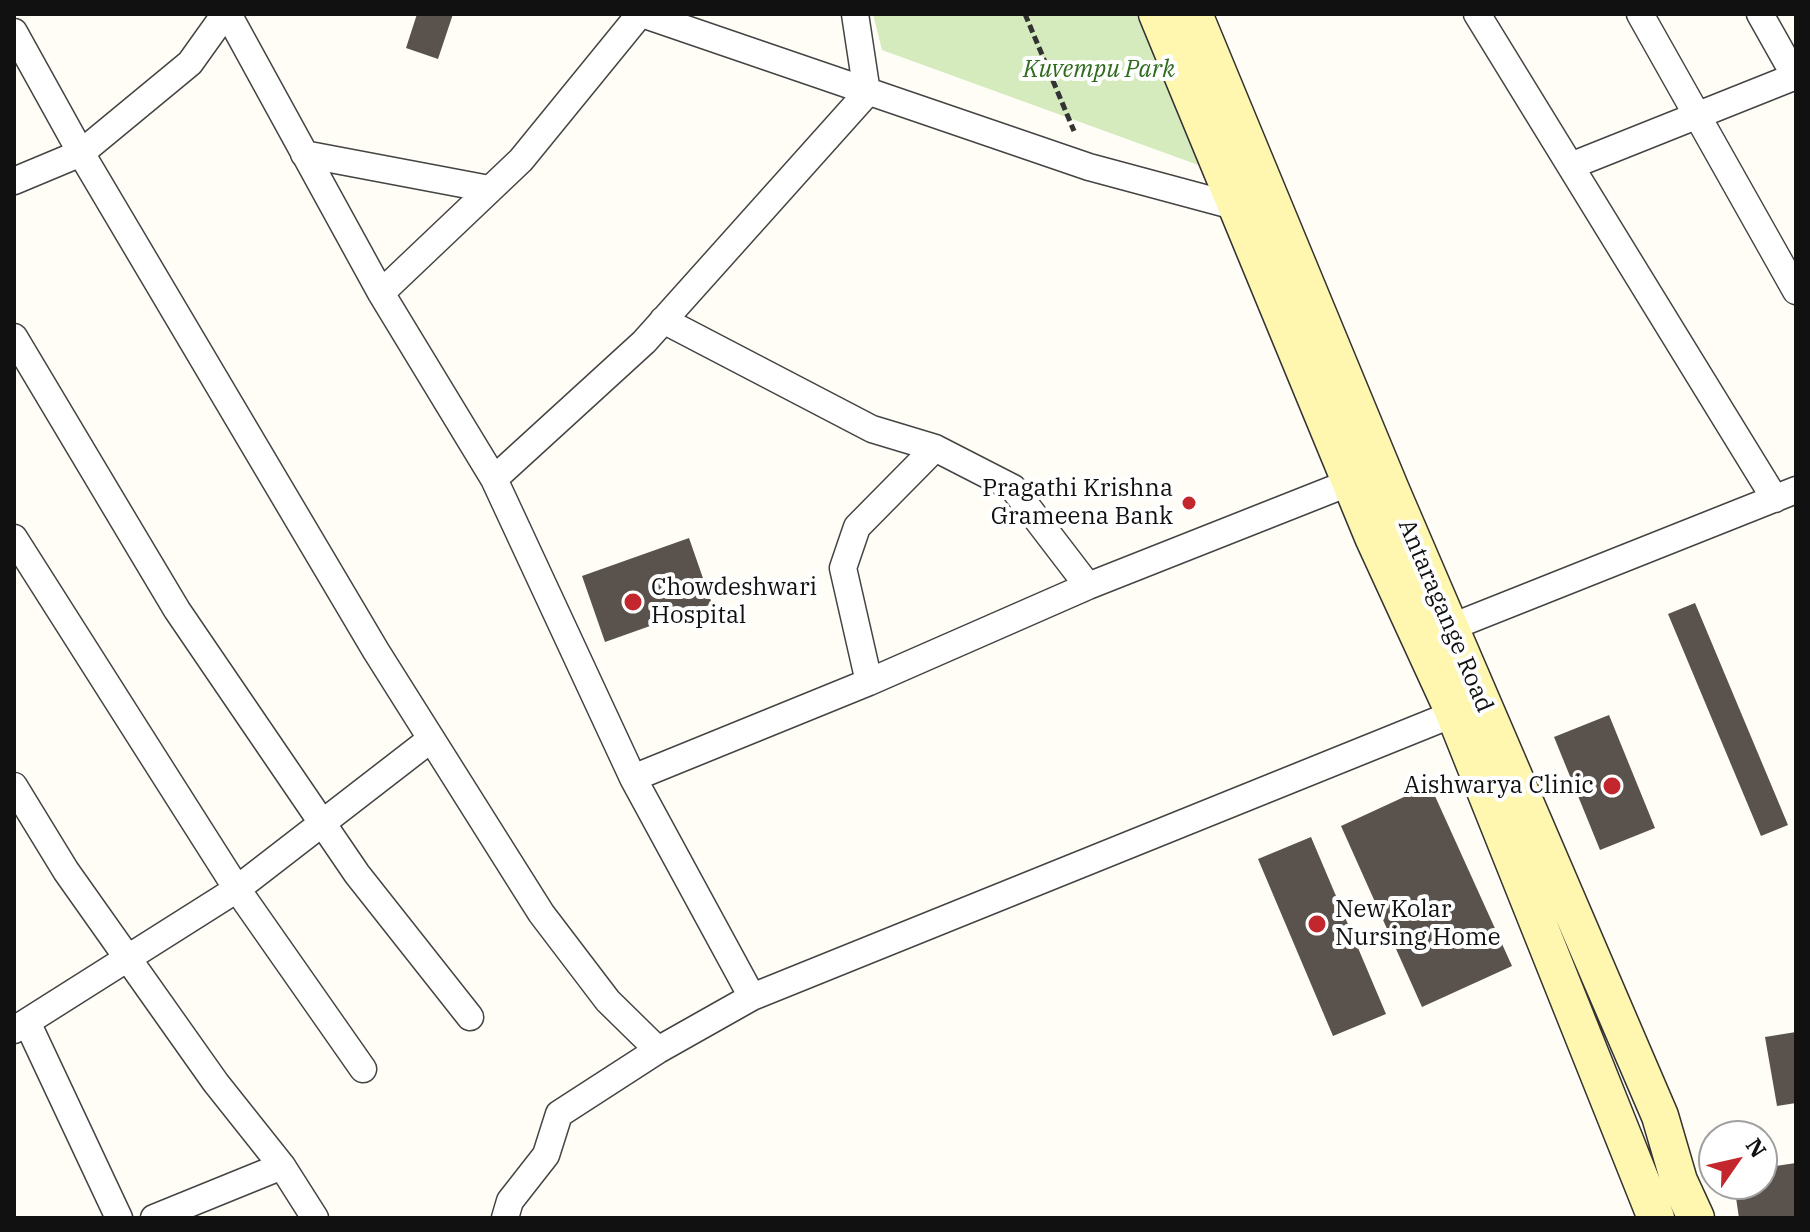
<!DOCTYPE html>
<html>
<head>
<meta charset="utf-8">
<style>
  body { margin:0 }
  #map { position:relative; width:1810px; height:1232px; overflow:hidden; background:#fffdf5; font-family:"IBM Plex Serif",serif }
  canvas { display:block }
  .frame { position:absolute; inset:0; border:16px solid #111; pointer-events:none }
  .north { position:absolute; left:1698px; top:1120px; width:80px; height:80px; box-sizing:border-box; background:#fff; border:2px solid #a0a0a0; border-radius:50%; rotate:56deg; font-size:22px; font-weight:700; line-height:32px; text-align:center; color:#111 }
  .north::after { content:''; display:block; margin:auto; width:28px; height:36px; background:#c4262e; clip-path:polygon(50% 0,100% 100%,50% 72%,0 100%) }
</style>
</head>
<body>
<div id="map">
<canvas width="1810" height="1232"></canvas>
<div class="frame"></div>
<div class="north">N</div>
</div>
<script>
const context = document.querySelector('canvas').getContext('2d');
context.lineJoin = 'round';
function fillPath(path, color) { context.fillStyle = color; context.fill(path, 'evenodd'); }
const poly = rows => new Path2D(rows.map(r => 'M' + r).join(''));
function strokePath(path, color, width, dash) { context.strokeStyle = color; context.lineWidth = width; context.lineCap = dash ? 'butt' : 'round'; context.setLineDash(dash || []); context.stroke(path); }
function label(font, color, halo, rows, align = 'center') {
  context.font = font + ' "IBM Plex Serif",serif'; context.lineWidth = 8; context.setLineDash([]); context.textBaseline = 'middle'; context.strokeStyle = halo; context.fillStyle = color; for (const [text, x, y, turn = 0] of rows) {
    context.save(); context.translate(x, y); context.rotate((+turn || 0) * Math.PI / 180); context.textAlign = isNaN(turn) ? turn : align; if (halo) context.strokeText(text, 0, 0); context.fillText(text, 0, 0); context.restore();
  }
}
fillPath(poly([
  [873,14,1137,14,1201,166,882,50]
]), '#d5ebbd');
fillPath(poly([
  [417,14,453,14,438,59,406,48],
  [689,538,712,604,605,642,582,576],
  [1695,603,1788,825,1761,836,1668,614],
  [1609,715,1655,828,1600,850,1554,737],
  [1430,785,1512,966,1422,1007,1341,826],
  [1311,837,1386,1014,1333,1036,1258,859],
  [1796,1032,1796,1103,1777,1106,1765,1037],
  [1796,1163,1796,1218,1739,1218,1734,1184,1762,1184,1762,1168]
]), '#5a524d');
const street = poly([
  [228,14,381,293,494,479,633,778,752,997],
  [642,14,1089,167,1234,206,1250,204],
  [1477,14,1775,499],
  [1640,14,1796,291],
  [1760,14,1796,78],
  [14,32,81,153,376,651,541,913,608,1001,658,1050],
  [304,154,489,189],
  [1573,165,1796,76],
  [14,181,81,153,190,63,225,14],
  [381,293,521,160,640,14],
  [663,320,872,429,935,448,1013,488,1088,586],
  [14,337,177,610,357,874,470,1017],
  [494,479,644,342,867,93,855,14],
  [14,538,237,889,363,1069],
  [1449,628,1796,490],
  [869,682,843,568,857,527,935,448],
  [633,778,869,682,1088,586,1351,482],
  [14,786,66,871,216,1083,282,1166,315,1218],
  [27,1022,119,1218],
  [14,1030,237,889,431,739],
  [154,1218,282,1166],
  [505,1218,510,1201,546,1155,559,1114,658,1050,752,997,1468,708]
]);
const secondary = poly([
  [1157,14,1373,537,1454,713,1656,1218],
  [1194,14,1391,490,1660,1116,1679,1181,1696,1218]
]);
strokePath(street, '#444', 29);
strokePath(secondary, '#333', 39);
strokePath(poly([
  [1025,14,1074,131]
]), '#333', 5, [8, 4]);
strokePath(street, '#fff', 26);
strokePath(secondary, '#fff6b0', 36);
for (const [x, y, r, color] of [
  [1189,503,8,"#c4262e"],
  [633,602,10,"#c4262e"],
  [1612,786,10,"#c4262e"],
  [1317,924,10,"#c4262e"]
]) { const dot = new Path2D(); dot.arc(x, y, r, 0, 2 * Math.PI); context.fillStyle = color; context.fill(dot); strokePath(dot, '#fff', 3); }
label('italic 24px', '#2f6b1f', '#fff', [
  ["Kuvempu Park",1099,70]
]);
label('24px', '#111', '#fff', [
  ["Pragathi Krishna",1173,489],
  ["Grameena Bank",1173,517],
  ["Chowdeshwari",651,588,"left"],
  ["Hospital",651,616,"left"],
  ["Aishwarya Clinic",1594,786],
  ["New Kolar",1335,910,"left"],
  ["Nursing Home",1335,938,"left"]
], 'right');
label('24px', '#111', '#fff', [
  ["Antaragange Road",1445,616,67]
]);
</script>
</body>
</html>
